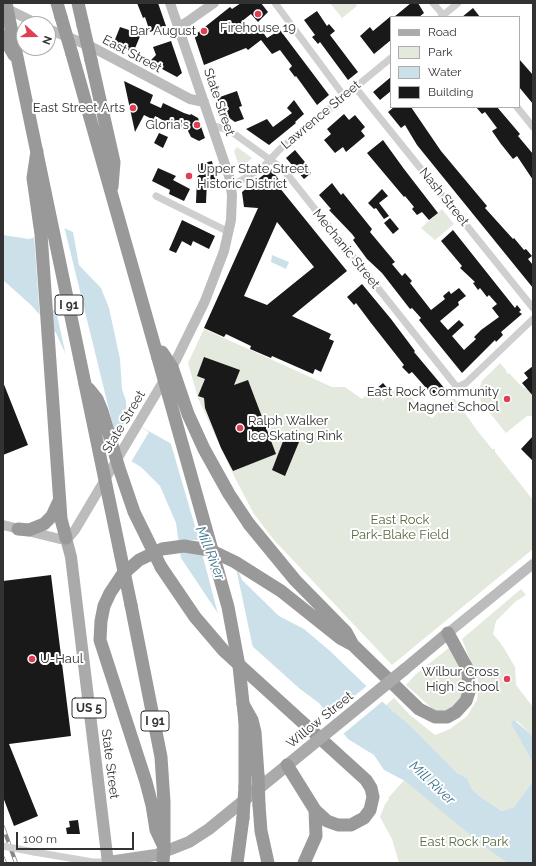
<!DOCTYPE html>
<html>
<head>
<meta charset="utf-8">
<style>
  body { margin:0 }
  #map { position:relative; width:536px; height:866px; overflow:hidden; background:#fff; font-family:Raleway,sans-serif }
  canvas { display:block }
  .frame { position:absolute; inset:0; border:4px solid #323232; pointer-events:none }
  .legend { position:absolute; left:390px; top:16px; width:130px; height:92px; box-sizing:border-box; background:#fff; border:1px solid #adadad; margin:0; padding:5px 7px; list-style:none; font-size:12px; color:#323232 }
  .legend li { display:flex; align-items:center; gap:8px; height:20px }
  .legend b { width:20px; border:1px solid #adadad }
  .north { position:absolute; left:16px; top:16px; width:40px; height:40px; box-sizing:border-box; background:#fff; border:1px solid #adadad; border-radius:50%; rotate:111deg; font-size:11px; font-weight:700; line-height:16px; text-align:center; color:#323232 }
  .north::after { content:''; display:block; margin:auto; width:14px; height:18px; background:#df3f53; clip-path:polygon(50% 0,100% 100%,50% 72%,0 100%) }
  .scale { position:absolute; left:16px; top:832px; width:118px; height:18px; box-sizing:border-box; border:2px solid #323232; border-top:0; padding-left:5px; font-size:12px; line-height:14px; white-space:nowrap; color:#323232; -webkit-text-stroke:3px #fff; paint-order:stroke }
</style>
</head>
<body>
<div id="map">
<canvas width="536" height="866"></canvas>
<div class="frame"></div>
<ul class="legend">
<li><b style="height:5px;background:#aaa"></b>Road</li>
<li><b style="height:11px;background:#e3e9dc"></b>Park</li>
<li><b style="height:11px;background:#cce0ea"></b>Water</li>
<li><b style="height:11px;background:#191919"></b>Building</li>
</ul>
<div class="north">N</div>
<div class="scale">100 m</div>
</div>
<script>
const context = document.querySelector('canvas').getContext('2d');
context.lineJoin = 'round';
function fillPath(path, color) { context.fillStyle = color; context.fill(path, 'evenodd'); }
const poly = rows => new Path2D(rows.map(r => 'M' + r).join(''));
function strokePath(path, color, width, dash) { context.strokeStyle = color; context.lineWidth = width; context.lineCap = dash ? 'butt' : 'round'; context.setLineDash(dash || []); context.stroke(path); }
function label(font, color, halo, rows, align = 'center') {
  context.font = font + ' Raleway,sans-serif'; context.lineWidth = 4; context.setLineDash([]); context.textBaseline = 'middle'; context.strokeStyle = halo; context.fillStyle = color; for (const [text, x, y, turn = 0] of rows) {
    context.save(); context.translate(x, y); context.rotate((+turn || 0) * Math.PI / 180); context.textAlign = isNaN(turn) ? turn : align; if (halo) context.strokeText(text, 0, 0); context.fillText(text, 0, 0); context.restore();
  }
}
fillPath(poly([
  [330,3,355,3,357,6,342,18],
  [237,147,252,158,240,169,234,151],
  [442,209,454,224,435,240,421,228],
  [204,329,332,387,345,387,362,399,373,390,383,401,400,384,423,412,432,418,452,399,455,399,476,429,492,449,495,449,495,452,533,500,533,549,392,665,274,540,254,514,235,478,198,398,188,363],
  [500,363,506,370,507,374,509,373,523,388,526,388,533,396,533,416,527,416,506,433,481,402,478,392,482,381],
  [521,589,526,595,515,602,496,621,493,634,502,645,515,667,516,685,533,707,533,736,517,721,512,722,532,761,533,781,514,807,502,811,478,795,472,789,467,778,457,773,412,727,386,705,394,698,410,715,435,735,450,729,467,716,477,700,479,683,462,639],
  [450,647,461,667,465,691,458,705,444,712,435,711,406,685,416,674],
  [409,775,533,863,399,863,392,839,380,817,385,804,389,799,388,798]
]), '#e3e9dc');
fillPath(poly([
  [64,228,73,232,79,265,101,288,109,308,120,359,122,389,126,401,127,419,170,443,179,456,223,533,242,580,279,616,304,629,330,651,386,705,412,727,457,773,467,778,472,789,478,795,502,811,514,807,533,781,533,863,508,863,484,846,405,781,384,770,374,755,348,739,319,703,300,689,221,618,181,558,176,523,160,486,141,467,109,448,56,333,31,305,3,280,3,235,29,239],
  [272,255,289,262,286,269,271,262],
  [514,720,533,736,533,768,532,761,511,723]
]), '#cce0ea');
fillPath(poly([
  [64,226,116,438,128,419,149,432,131,462,106,449,92,447,85,434,78,412,56,310,51,311,53,332,40,319,34,235],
  [170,441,181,455,198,461,209,485,230,551,233,553,240,571,236,568,253,648,219,618,202,553,178,551,176,540,199,540],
  [368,685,384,700,342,735,328,717]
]), '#fff');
fillPath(poly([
  [137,3,158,3,166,26,150,32,145,17,143,18],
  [241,3,261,3,268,12,258,22,251,14,241,22,250,34,259,27,267,38,280,30,329,95,317,105,296,76,295,77,289,69,292,66,280,50,272,54,261,40,248,50,246,48,204,65,195,38,196,34,230,7,232,9],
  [411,3,418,3,424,13,419,17,394,17],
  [473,8,480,17,462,17],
  [317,11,327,26,329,24,335,31,330,35,358,72,348,80,320,42,318,44,312,37,315,35,304,20],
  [391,16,391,40,374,54,360,36,370,27,373,31],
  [120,27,141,34,133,53,114,42],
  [171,41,182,73,177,77,149,62,156,55,153,47],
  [519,59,533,75,533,104,519,87],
  [391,77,391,91,380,100,373,92],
  [124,81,153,95,150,103,161,108,163,103,184,113,190,115,191,114,198,118,205,138,199,141,191,137,184,123,181,130,155,116,154,120,144,115,135,132],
  [237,91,242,106,239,107,244,119,235,122,222,113,217,98],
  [294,100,304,114,295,122,296,123,269,145,246,129,267,119,273,127,292,113,287,108],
  [394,107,411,107,441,151,487,206,485,208,513,239,514,238,524,250,526,249,532,256,528,259,533,265,533,288,417,145,405,125,401,128,388,112],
  [476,107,497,107,520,134,518,136,533,154,533,180,517,156,513,159,501,144,492,131,497,128,485,112,482,114],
  [344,114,349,120,355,115,365,127,361,131,365,136,346,152,343,147,335,153,324,140,331,134,327,129],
  [159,133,168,137,163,148,154,143],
  [383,140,404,169,438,213,429,220,422,212,417,215,412,209,414,207,405,196,404,197,367,153],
  [295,150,309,167,308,169,311,173,304,179,286,158],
  [212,161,216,180,207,181,206,203,196,203,197,177,201,173,199,164],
  [158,168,176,176,173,180,190,189,184,201,169,194,170,190,152,181],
  [271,169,282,184,279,187,347,271,292,316,331,334,329,339,334,341,321,372,315,369,313,374,272,356,271,358,250,349,251,346,226,334,224,337,204,328,258,208,244,207,242,192],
  [277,222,314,267,267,305,244,296],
  [332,183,341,195,343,193,372,229,370,232,395,262,392,264,402,276,405,273,412,281,410,283,431,310,445,299,443,296,449,291,451,294,459,288,466,296,458,302,459,305,440,321,448,330,459,320,464,325,452,336,464,350,476,339,474,337,481,330,499,317,492,308,497,304,489,295,487,297,480,288,478,290,473,283,475,282,460,268,462,266,441,241,453,230,515,308,517,305,521,310,519,312,522,314,501,332,503,335,496,342,495,340,462,373,419,320,421,318,412,308,410,309,382,273,367,259,353,240,355,238,352,234,329,210,331,209,319,195],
  [382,189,388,196,379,203,389,216,384,219,376,208,374,209,368,203],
  [390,218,399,229,393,234,384,223],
  [182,220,215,236,209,249,193,241,191,246,182,241,176,253,169,250],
  [362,284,391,319,415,351,414,352,445,389,435,398,412,372,409,374,402,367,404,365,371,323,356,303,354,305,347,297],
  [204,357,240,370,234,385,248,380,276,454,233,471,221,448,205,408,204,398,198,396,205,379,197,376],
  [533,366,533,396,522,383,528,378,524,373],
  [3,382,28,445,3,455],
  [383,383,389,390,382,396,376,389],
  [285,436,299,442,285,476,272,470],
  [533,436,533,461,521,449],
  [51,575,71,736,9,744,38,816,14,826,3,797,3,581],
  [78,820,80,834,67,834,66,828,70,827,69,821]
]), '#191919');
strokePath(poly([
  [275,3,344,96],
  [433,3,445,17],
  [441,17,458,3],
  [355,87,533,308],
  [517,107,533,127],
  [213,126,229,130,283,169,456,386,460,386,466,383,533,319],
  [231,185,242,180,263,167,280,149,391,58],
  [156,196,229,232],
  [34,852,93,862,108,862]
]), '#cfcfcf', 7);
strokePath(poly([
  [3,7,38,24],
  [178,27,187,22,214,3],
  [48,29,90,46,190,99,204,102],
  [3,525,60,539,69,537,75,530,176,360,205,301,224,251,231,220,232,195,229,176,170,3],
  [448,633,533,564]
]), '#bcbcbc', 10);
strokePath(poly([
  [66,538,71,557,108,863],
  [405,669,448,633],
  [108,862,156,855,189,842,209,829,307,749]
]), '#aaa', 12);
strokePath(poly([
  [57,3,61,17],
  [78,3,83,25],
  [11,28,85,384],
  [3,36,14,55],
  [72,54,158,358],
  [91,60,114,162,112,187],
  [37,151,33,178,41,234,61,519,66,538],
  [249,524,295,580,346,632,353,645,419,709,435,717,447,717,456,712,466,701,470,689,467,668,448,633],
  [18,529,29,530,44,524,52,516,59,501],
  [161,567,195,617,224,651,366,780,371,788,373,797,370,810,364,818,351,825,338,825,327,821,315,810,287,765],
  [131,605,161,757,164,802,164,846],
  [243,704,252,720,255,732,258,775],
  [245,722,245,786],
  [259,805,261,831,268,863],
  [164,847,156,830,152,805,146,782,100,640,101,621,104,606,110,593,122,575,139,560,162,549,184,546,210,550,235,562,281,591,340,638,353,645],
  [237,863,243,818],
  [304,863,316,836,315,810]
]), '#999', 13);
const rail = poly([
  [3,827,16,863],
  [3,858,5,863]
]);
strokePath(rail, '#878787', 4);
strokePath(rail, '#fff', 2.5, [8]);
strokePath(poly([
  [3,846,34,852]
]), '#cfcfcf', 7);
strokePath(poly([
  [307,749,405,669]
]), '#aaa', 12);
strokePath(poly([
  [6,3,11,28],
  [61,17,72,54],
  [83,25,91,60],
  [162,352,172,367,188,414,204,449,229,494,249,524],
  [158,358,228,607,239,666,245,722],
  [85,384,131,605],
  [89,389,97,399,102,411,119,468,134,512,161,567],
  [258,775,259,805],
  [243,818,245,786],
  [163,863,164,847]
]), '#999', 13);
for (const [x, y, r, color] of [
  [258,14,4,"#df3f53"],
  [204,31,4,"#df3f53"],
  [133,108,4,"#df3f53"],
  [197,125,4,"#df3f53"],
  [189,176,4,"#df3f53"],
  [507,399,4,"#df3f53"],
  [240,428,4,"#df3f53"],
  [32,659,4,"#df3f53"],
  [507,679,4,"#df3f53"]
]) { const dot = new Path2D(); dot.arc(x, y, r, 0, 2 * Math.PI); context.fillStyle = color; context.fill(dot); strokePath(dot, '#fff', 1.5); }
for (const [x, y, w] of [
  [69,305,28],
  [89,708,34],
  [155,721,28]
]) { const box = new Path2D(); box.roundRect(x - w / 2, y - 10, w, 20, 3); context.fillStyle = '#fff'; context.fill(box); strokePath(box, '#323232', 1); }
label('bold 12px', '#323232', null, [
  ["I 91",69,305],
  ["US 5",89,708],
  ["I 91",155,721]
]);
label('13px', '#323232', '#fff', [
  ["Firehouse 19",258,28,"center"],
  ["Bar August",196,31],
  ["East Street Arts",125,108],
  ["Gloria's",189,125],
  ["Upper State Street",197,169,"left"],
  ["Historic District",197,184,"left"],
  ["East Rock Community",499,392],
  ["Magnet School",499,407],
  ["Ralph Walker",248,421,"left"],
  ["Ice Skating Rink",248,436,"left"],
  ["U-Haul",40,659,"left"],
  ["Wilbur Cross",499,672],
  ["High School",499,687]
], 'right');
label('13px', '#323232', '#fff', [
  ["East Street",132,54,28],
  ["State Street",219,102,71],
  ["Lawrence Street",321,115,-40],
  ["Nash Street",444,197,51],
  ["Mechanic Street",346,249,51],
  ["State Street",124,422,-59],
  ["Willow Street",320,720,-39],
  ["State Street",110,764,83]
]);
label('13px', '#586d40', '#fff', [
  ["East Rock",400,520],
  ["Park-Blake Field",400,535],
  ["East Rock Park",464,842]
]);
label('italic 14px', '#427792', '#fff', [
  ["Mill River",210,553,68],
  ["Mill River",432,783,43]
]);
</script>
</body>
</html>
